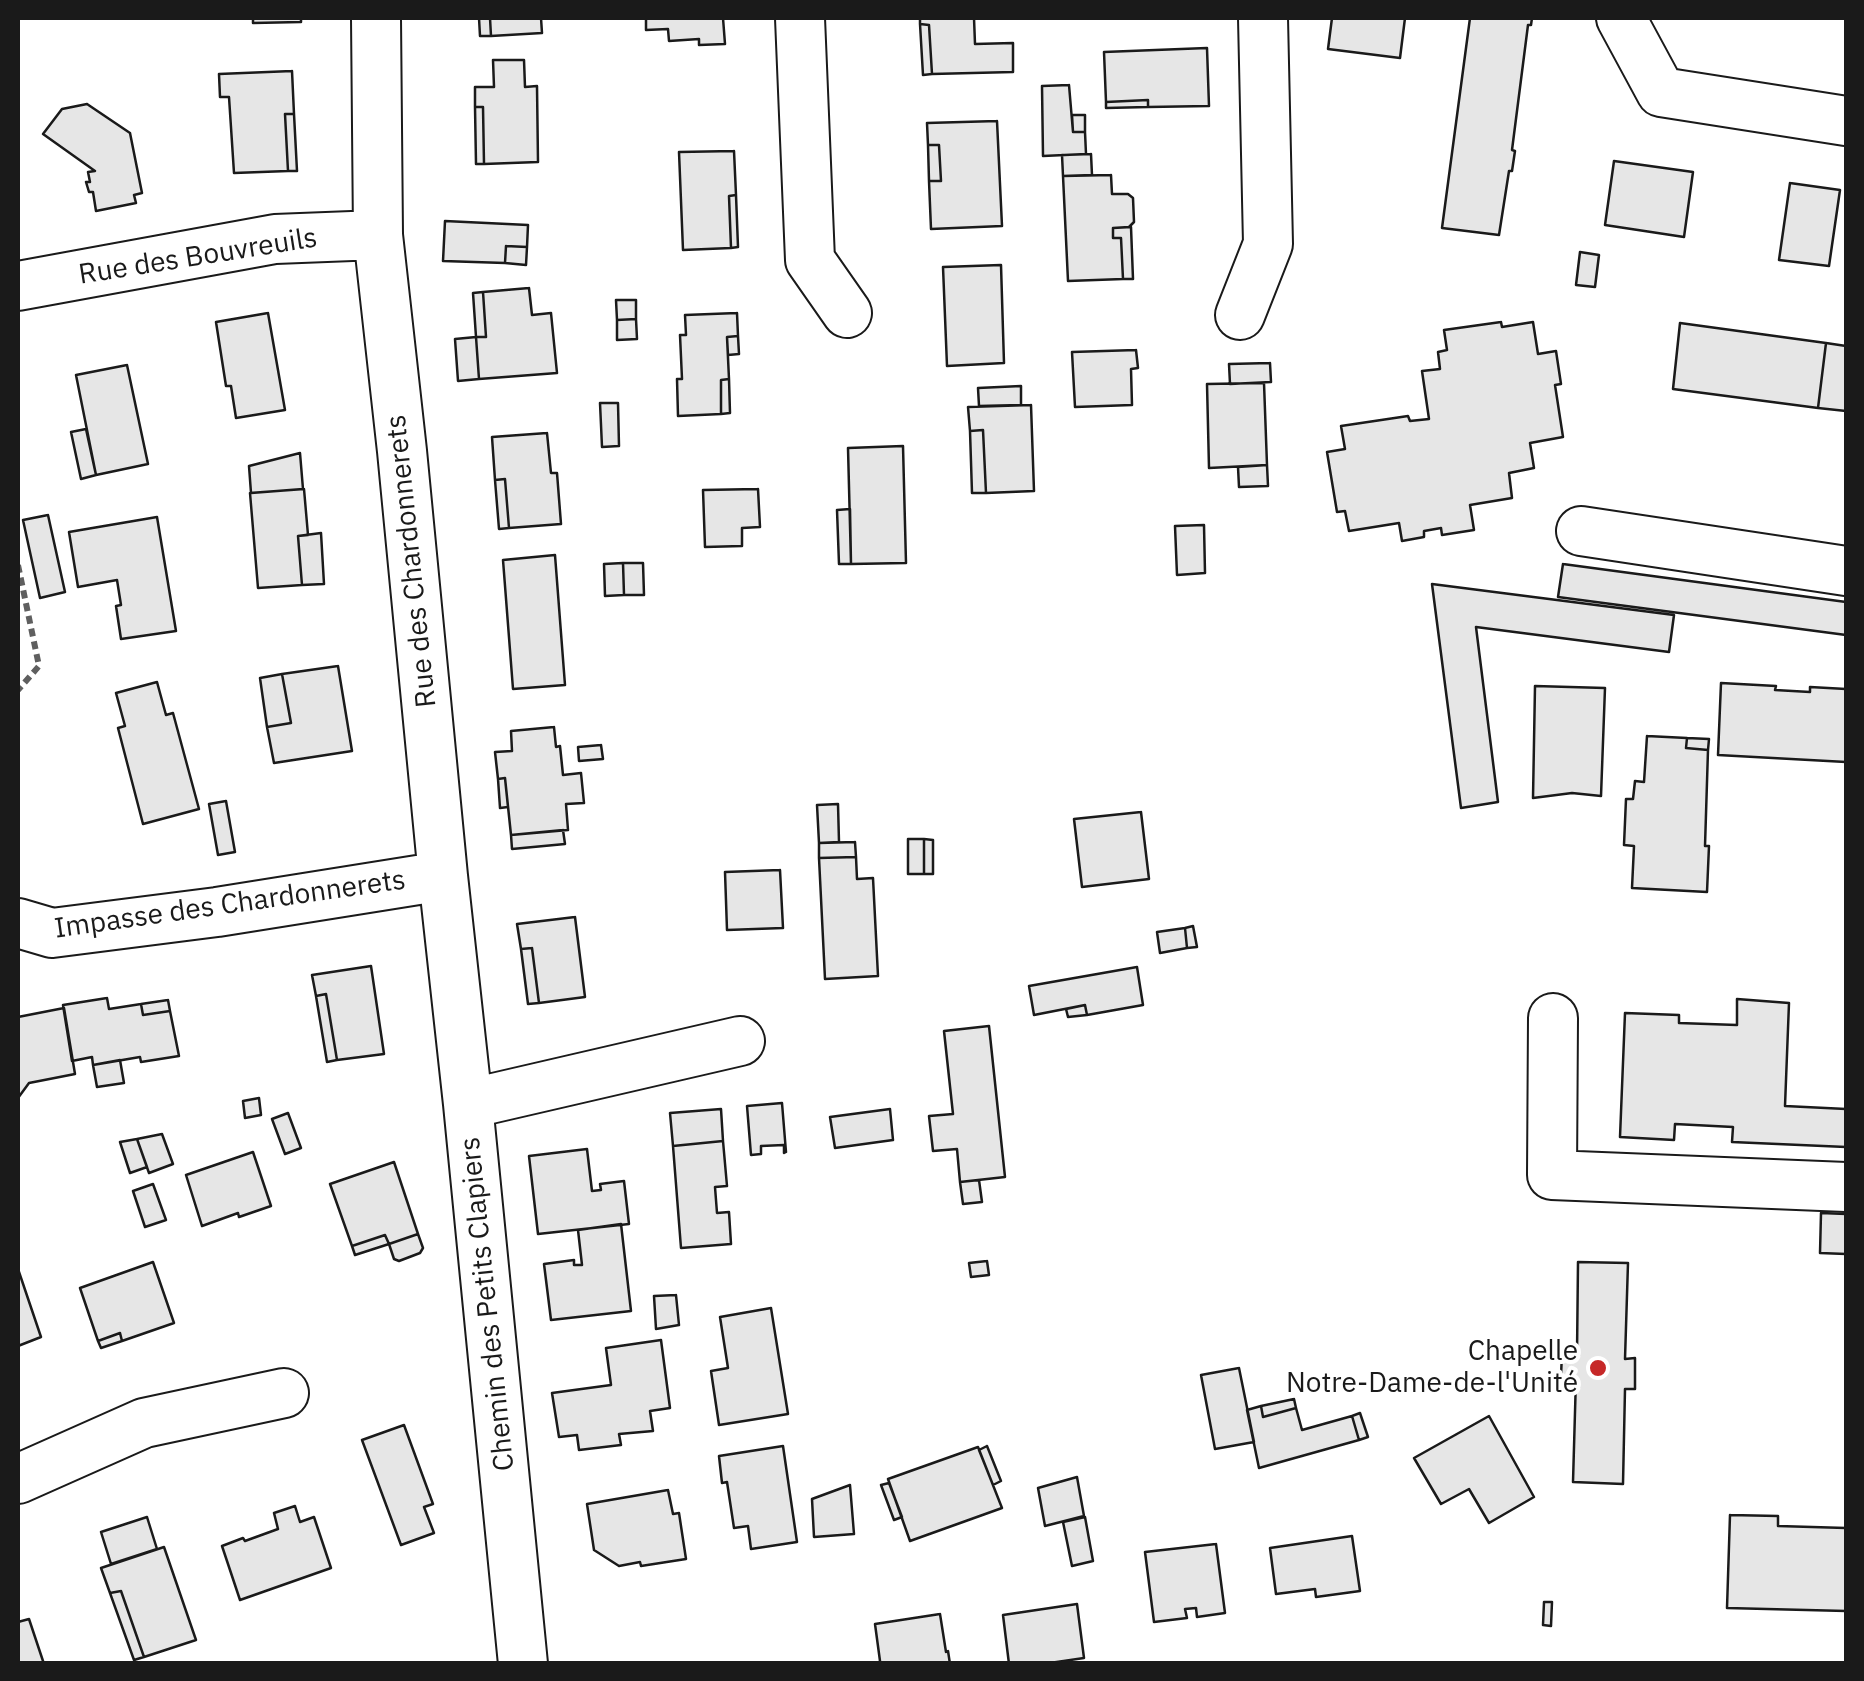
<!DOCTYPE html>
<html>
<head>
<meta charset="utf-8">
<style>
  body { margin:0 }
  #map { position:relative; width:1864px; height:1681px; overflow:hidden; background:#fff; font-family:"IBM Plex Sans",sans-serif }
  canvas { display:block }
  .frame { position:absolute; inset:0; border:20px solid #1a1a1a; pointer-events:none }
</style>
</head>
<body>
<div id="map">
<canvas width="1864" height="1681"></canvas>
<div class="frame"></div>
</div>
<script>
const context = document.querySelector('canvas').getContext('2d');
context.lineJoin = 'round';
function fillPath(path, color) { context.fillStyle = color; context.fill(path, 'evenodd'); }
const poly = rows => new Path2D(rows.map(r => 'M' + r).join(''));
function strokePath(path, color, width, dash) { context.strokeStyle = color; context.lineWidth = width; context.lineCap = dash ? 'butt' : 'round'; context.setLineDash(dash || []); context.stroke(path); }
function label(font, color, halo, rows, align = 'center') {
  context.font = font + ' "IBM Plex Sans",sans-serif'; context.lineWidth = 8; context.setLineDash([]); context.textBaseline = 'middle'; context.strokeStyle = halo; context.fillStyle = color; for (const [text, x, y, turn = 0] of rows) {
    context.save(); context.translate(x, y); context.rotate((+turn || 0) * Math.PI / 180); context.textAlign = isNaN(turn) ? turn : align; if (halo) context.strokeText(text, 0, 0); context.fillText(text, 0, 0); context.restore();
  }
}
const building = poly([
  [253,18,301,18,301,22,253,23,253,18],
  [479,18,490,18,491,36,480,36,479,18],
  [490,18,541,18,542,33,491,36,490,18],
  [646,18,723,18,725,44,699,45,699,39,669,41,668,29,646,30,646,18],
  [920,18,974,18,975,44,1013,43,1013,72,932,74,929,25,920,24,920,18],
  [1332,18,1405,18,1400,58,1328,49,1332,18],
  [1470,18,1532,18,1531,25,1528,25,1512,150,1515,151,1512,171,1509,171,1499,235,1442,228,1470,18],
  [920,24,929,25,932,74,923,75,920,24],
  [1207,48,1209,106,1148,107,1148,100,1106,102,1104,52,1207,48],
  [493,60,524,60,525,87,537,86,538,162,484,164,483,107,475,107,475,87,494,87,493,60],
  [292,71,294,114,285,114,288,171,234,173,229,97,220,97,219,74,292,71],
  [1069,85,1073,132,1085,132,1086,154,1043,156,1042,86,1069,85],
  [1148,100,1148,107,1106,108,1106,102,1148,100],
  [87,104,130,133,142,193,134,195,136,203,96,211,93,192,89,192,86,182,90,182,88,172,95,171,43,134,62,109,87,104],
  [475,107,483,107,484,164,476,164,475,107],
  [285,114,294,114,297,171,288,171,285,114],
  [1072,115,1085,115,1085,132,1073,132,1072,115],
  [997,121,1002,226,931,229,929,181,941,181,939,145,928,145,927,123,997,121],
  [928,145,939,145,941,181,929,181,928,145],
  [734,151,736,195,729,196,731,248,683,250,679,152,734,151],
  [1091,154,1092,175,1063,176,1062,155,1091,154],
  [1614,161,1693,172,1684,237,1605,225,1614,161],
  [1111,175,1112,194,1128,194,1133,198,1134,222,1129,227,1113,228,1113,238,1121,238,1123,279,1068,281,1063,176,1111,175],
  [1790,183,1840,190,1829,266,1779,260,1790,183],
  [736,195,738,247,731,248,729,196,736,195],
  [445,221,528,225,527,247,506,246,505,263,443,261,445,221],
  [1131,227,1133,279,1123,279,1121,238,1113,238,1113,228,1131,227],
  [506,246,527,247,526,265,505,263,506,246],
  [1580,252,1599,255,1595,287,1576,285,1580,252],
  [1001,265,1004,363,947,366,943,267,1001,265],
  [529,288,532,315,551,313,557,373,479,379,476,337,486,337,483,292,529,288],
  [483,292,486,337,476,337,473,293,483,292],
  [616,300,636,300,636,319,617,320,616,300],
  [268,313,285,410,236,418,231,386,226,386,216,322,268,313],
  [737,313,738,336,727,337,729,379,721,380,721,414,678,416,677,379,682,379,680,335,686,335,685,315,737,313],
  [636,319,637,339,617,340,617,320,636,319],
  [1501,322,1502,327,1533,322,1538,354,1556,351,1561,384,1555,385,1563,437,1530,443,1534,468,1509,473,1512,498,1470,505,1474,530,1442,535,1441,528,1424,531,1424,537,1402,541,1399,523,1349,531,1345,511,1337,512,1327,452,1345,449,1341,426,1408,416,1410,421,1429,419,1422,371,1440,369,1438,352,1447,350,1444,330,1501,322],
  [1680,323,1826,343,1818,408,1673,389,1680,323],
  [738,336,739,354,728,355,727,337,738,336],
  [476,337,479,379,458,381,455,339,476,337],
  [1826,343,1846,346,1846,411,1818,408,1826,343],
  [1136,350,1138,368,1131,369,1132,405,1075,407,1072,352,1136,350],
  [1270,363,1271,382,1230,384,1229,364,1270,363],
  [127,365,148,464,96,475,76,375,127,365],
  [729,379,730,413,721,414,721,380,729,379],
  [1264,383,1267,465,1209,468,1207,384,1264,383],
  [1021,386,1021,405,979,406,978,388,1021,386],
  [600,403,618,403,619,446,602,447,600,403],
  [1031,405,1034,491,986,493,983,430,970,431,968,407,1031,405],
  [86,429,96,475,81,479,71,432,86,429],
  [983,430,986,493,972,493,970,431,983,430],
  [547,433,551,473,557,473,561,524,509,528,505,479,495,480,492,437,547,433],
  [903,446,906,563,851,564,848,448,903,446],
  [300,453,303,489,251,493,249,466,300,453],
  [1267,465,1268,486,1239,487,1238,467,1267,465],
  [505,479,509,528,499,529,495,480,505,479],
  [304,489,308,535,298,536,302,585,258,588,250,493,304,489],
  [758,489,760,527,742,528,742,546,705,547,703,490,758,489],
  [850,509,851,564,839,564,837,510,850,509],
  [48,515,65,592,40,598,23,520,48,515],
  [157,517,176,631,121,639,116,606,121,605,117,580,78,587,69,532,157,517],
  [1204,525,1205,573,1177,575,1175,526,1204,525],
  [321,533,324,584,302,585,298,536,321,533],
  [555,555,565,685,513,689,503,560,555,555],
  [623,563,643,563,644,595,624,595,623,563],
  [623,563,624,595,605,596,604,564,623,563],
  [1563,564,1846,602,1846,635,1558,597,1563,564],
  [1432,584,1674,615,1669,652,1476,627,1498,802,1461,808,1432,584],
  [338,666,352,751,274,763,267,727,291,723,282,674,338,666],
  [282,674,291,723,267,727,260,678,282,674],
  [157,682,166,715,173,713,199,809,143,824,118,728,125,726,116,693,157,682],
  [1721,683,1776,686,1775,690,1810,692,1810,687,1846,689,1846,762,1718,755,1721,683],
  [1535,686,1605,688,1601,796,1572,793,1533,798,1535,686],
  [554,727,556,747,560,746,563,775,581,773,584,803,566,804,568,830,511,835,505,778,498,779,495,752,512,751,511,731,554,727],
  [1647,736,1687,738,1686,748,1708,750,1705,846,1709,846,1707,892,1632,888,1634,846,1624,845,1626,799,1633,799,1635,781,1644,782,1647,736],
  [1687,738,1709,739,1708,750,1686,748,1687,738],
  [601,745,603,759,579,761,578,747,601,745],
  [505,778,508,807,500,808,498,779,505,778],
  [226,801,235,852,218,855,209,804,226,801],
  [838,804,839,842,819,843,817,805,838,804],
  [1141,812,1149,879,1082,887,1074,819,1141,812],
  [563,830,565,844,512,849,511,835,563,830],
  [908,839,924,839,924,874,908,874,908,839],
  [924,839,933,840,933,874,924,874,924,839],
  [855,842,856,857,819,858,819,843,855,842],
  [856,857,857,879,873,878,878,976,825,979,819,858,856,857],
  [780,870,783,928,727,930,725,872,780,870],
  [575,917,585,997,539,1003,532,948,521,949,517,924,575,917],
  [1193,926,1197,947,1187,948,1185,928,1193,926],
  [1185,928,1187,948,1160,953,1157,932,1185,928],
  [532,948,539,1003,528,1004,521,949,532,948],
  [371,966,384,1054,337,1060,326,994,316,996,312,975,371,966],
  [1137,967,1143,1005,1087,1015,1085,1005,1034,1015,1029,986,1137,967],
  [326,994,337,1060,327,1062,316,996,326,994],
  [107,998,109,1009,141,1004,143,1015,170,1011,179,1056,141,1062,140,1057,93,1065,92,1057,72,1061,63,1005,107,998],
  [1737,999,1789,1003,1785,1106,1846,1109,1846,1147,1732,1142,1733,1127,1675,1124,1674,1140,1620,1137,1625,1013,1679,1015,1679,1023,1737,1025,1737,999],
  [168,1000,170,1011,143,1015,141,1004,168,1000],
  [1085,1005,1087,1015,1068,1017,1066,1009,1085,1005],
  [64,1008,75,1074,29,1083,18,1098,18,1017,64,1008],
  [989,1026,1005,1177,960,1182,957,1149,933,1151,929,1116,953,1114,944,1031,989,1026],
  [120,1060,124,1083,97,1087,93,1065,120,1060],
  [259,1098,261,1115,245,1118,243,1101,259,1098],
  [782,1103,786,1152,784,1153,784,1145,761,1146,761,1154,751,1155,747,1106,782,1103],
  [721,1109,723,1141,673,1146,670,1113,721,1109],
  [890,1109,893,1140,835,1148,830,1117,890,1109],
  [288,1113,301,1148,285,1154,272,1119,288,1113],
  [162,1134,173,1164,149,1173,137,1139,162,1134],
  [137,1139,147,1167,130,1173,120,1142,137,1139],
  [723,1141,727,1186,715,1187,717,1213,729,1212,731,1244,681,1248,673,1146,723,1141],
  [587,1149,592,1191,601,1190,600,1184,624,1181,629,1224,538,1234,529,1156,587,1149],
  [253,1152,271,1206,239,1217,238,1213,202,1226,186,1175,253,1152],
  [394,1162,418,1234,389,1244,385,1235,352,1246,330,1184,394,1162],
  [979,1180,982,1202,963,1204,960,1182,979,1180],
  [153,1184,166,1220,145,1227,133,1191,153,1184],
  [1821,1213,1846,1214,1846,1254,1820,1253,1821,1213],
  [621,1224,631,1311,551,1320,544,1264,574,1260,574,1265,582,1265,578,1230,621,1224],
  [418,1234,423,1248,420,1253,399,1261,394,1259,389,1244,418,1234],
  [385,1235,389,1244,355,1255,352,1246,385,1235],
  [987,1261,989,1275,971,1277,969,1263,987,1261],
  [153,1262,174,1323,122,1341,120,1333,98,1341,80,1288,153,1262],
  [1578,1262,1628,1263,1625,1359,1635,1358,1635,1389,1625,1389,1623,1484,1573,1482,1576,1377,1561,1376,1562,1353,1577,1354,1578,1262],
  [18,1269,41,1337,18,1346,18,1269],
  [676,1295,679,1325,656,1329,654,1296,676,1295],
  [771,1308,788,1414,719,1425,711,1371,728,1368,720,1317,771,1308],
  [120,1333,122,1341,101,1348,98,1341,120,1333],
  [661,1340,670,1408,650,1411,653,1431,619,1434,621,1445,579,1450,577,1435,559,1437,552,1393,611,1385,606,1348,661,1340],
  [1239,1368,1254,1442,1215,1449,1201,1375,1239,1368],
  [1294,1399,1296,1408,1263,1417,1261,1406,1294,1399],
  [1261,1406,1263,1417,1296,1408,1302,1430,1352,1416,1359,1440,1259,1468,1247,1410,1261,1406],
  [1360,1413,1368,1437,1359,1440,1352,1416,1360,1413],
  [1489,1416,1534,1497,1489,1523,1469,1489,1441,1504,1414,1458,1489,1416],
  [404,1425,433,1504,424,1507,434,1533,401,1545,362,1440,404,1425],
  [783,1446,797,1542,751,1549,748,1526,734,1528,727,1482,722,1483,719,1456,783,1446],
  [987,1446,1001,1481,993,1485,979,1450,987,1446],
  [978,1447,1002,1508,910,1541,888,1479,978,1447],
  [1077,1477,1084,1516,1045,1526,1038,1488,1077,1477],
  [889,1483,902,1517,894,1520,881,1485,889,1483],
  [850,1485,854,1534,814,1537,812,1499,850,1485],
  [668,1490,673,1514,679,1513,686,1559,641,1566,640,1562,619,1566,594,1550,587,1504,668,1490],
  [295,1506,300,1522,314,1517,331,1568,240,1600,222,1546,243,1538,245,1541,278,1529,274,1513,295,1506],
  [1730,1515,1778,1516,1778,1526,1846,1528,1846,1611,1727,1608,1730,1515],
  [147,1517,157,1549,111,1564,101,1532,147,1517],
  [1085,1517,1093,1561,1072,1566,1063,1522,1085,1517],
  [1352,1536,1360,1591,1316,1597,1315,1589,1276,1594,1270,1548,1352,1536],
  [1216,1544,1225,1613,1197,1617,1196,1608,1185,1609,1187,1618,1154,1622,1145,1552,1216,1544],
  [164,1547,196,1640,144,1657,121,1591,110,1593,101,1568,164,1547],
  [121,1591,144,1657,134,1660,110,1593,121,1591],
  [1544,1602,1552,1602,1551,1626,1543,1625,1544,1602],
  [1077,1604,1084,1658,1043,1664,1009,1664,1003,1615,1077,1604],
  [940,1614,946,1652,948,1651,950,1664,878,1664,880,1661,875,1624,940,1614],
  [29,1619,44,1664,18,1664,18,1622,29,1619]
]);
fillPath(building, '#e6e6e6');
strokePath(building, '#1a1a1a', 2.5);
const minor = poly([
  [376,18,378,235,402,451,443,876,468,1104],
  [800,18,810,260,847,313],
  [1621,18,1661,92,1846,121],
  [18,286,275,239,378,235],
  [1240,315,1268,244,1263,18],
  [1581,531,1846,571],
  [18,923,52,933,217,912,443,876],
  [1553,1018,1552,1175,1846,1187],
  [18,1479,144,1423,284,1393],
  [523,1664,468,1104,740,1041]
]);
strokePath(minor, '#1a1a1a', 52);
strokePath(poly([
  [18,565,39,666,18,690]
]), '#5f5f5f', 6, [8, 5]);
strokePath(minor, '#fff', 48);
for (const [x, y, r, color] of [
  [1598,1368,10,"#c62828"]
]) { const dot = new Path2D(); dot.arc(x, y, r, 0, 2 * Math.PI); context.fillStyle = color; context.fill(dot); strokePath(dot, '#fff', 4); }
label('28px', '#1a1a1a', '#fff', [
  ["Rue des Bouvreuils",198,257,-9],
  ["Rue des Chardonnerets",412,561,-96],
  ["Impasse des Chardonnerets",230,905,-8],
  ["Chemin des Petits Clapiers",488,1304,-96]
]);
label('28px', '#1a1a1a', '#fff', [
  ["Chapelle",1578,1352],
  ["Notre-Dame-de-l'Unité",1578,1384]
], 'right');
</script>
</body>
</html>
